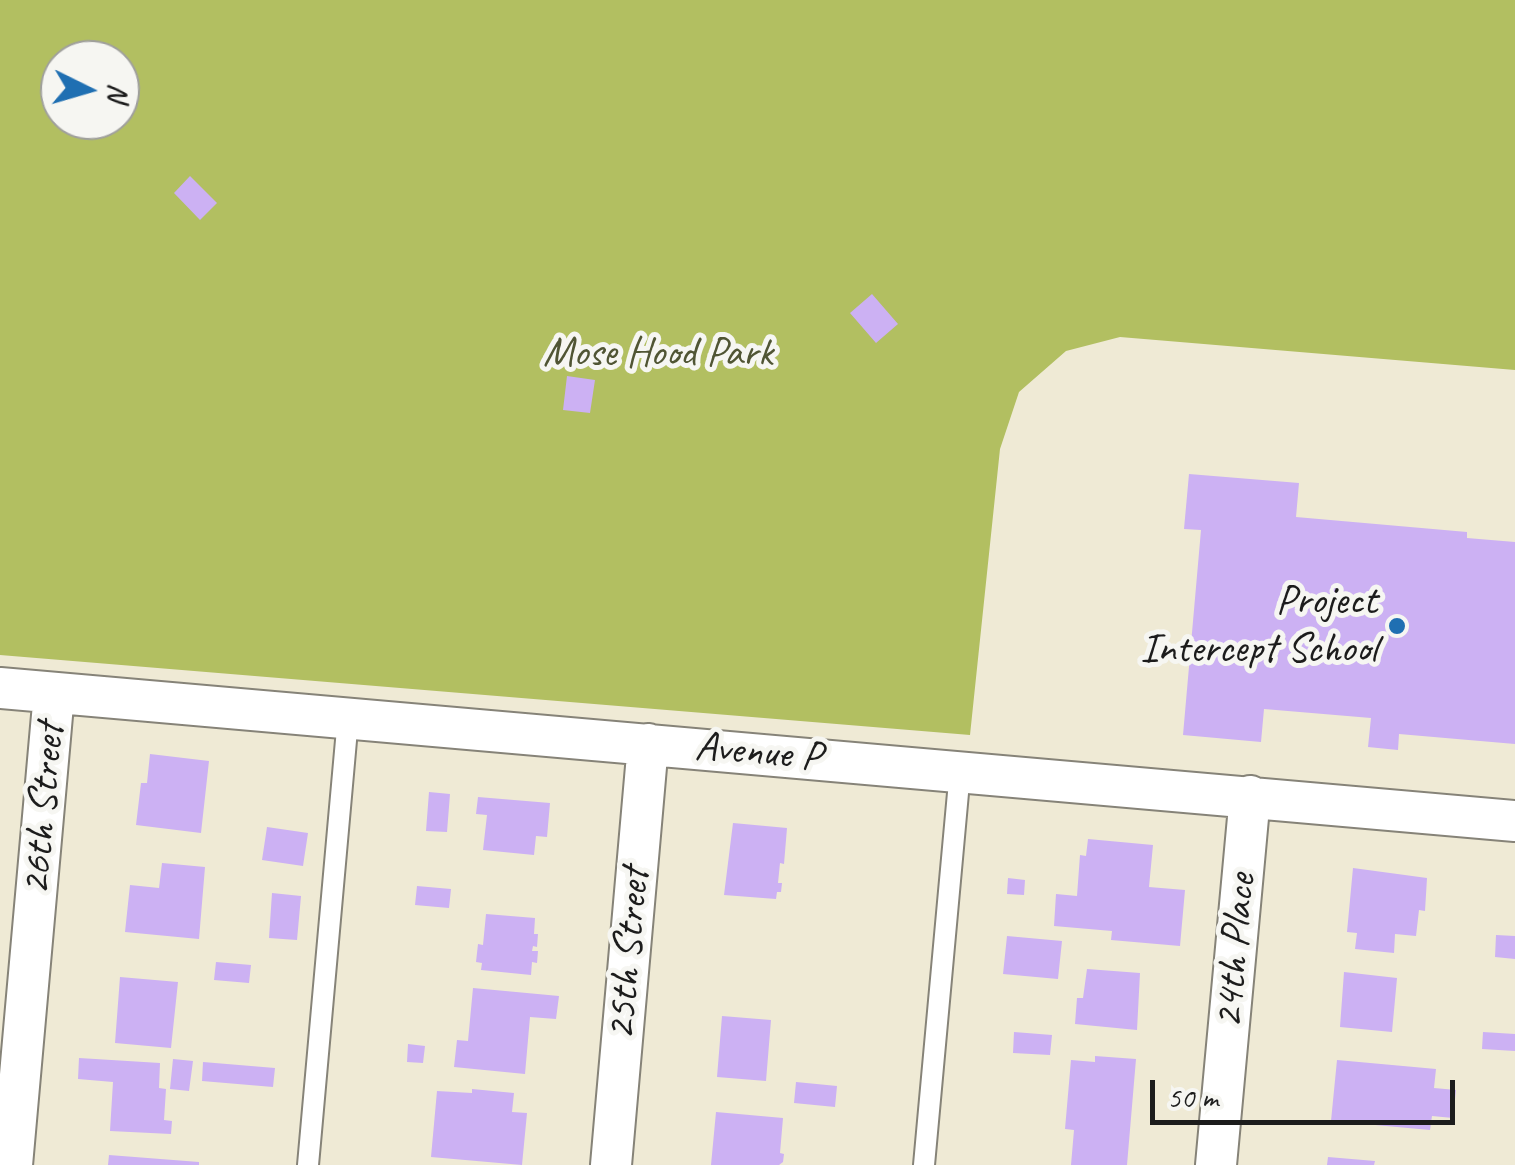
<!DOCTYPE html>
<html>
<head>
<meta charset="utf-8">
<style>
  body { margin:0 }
  #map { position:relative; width:1515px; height:1165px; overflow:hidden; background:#efead5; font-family:Caveat,sans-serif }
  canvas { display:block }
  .north { position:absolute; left:40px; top:40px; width:100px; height:100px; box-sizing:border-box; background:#f6f6f2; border:2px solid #9f9f9c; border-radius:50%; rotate:95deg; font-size:28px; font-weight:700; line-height:40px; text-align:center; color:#1c1c1c }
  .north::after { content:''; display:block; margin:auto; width:35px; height:45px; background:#1f6fb2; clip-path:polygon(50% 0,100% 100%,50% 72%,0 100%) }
  .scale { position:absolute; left:1150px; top:1080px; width:305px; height:45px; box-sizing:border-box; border:5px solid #1c1c1c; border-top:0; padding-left:12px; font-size:30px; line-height:35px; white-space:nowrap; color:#1c1c1c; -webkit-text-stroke:8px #f6f6f2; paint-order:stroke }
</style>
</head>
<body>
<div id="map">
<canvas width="1515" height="1165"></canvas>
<div class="north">N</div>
<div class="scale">50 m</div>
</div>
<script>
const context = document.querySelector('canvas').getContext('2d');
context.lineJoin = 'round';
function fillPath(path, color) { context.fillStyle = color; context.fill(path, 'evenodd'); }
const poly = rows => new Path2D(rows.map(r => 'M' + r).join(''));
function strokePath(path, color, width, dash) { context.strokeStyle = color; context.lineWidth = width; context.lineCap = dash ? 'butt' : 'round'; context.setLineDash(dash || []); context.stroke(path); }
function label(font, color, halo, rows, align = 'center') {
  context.font = font + ' Caveat,sans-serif'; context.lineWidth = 10; context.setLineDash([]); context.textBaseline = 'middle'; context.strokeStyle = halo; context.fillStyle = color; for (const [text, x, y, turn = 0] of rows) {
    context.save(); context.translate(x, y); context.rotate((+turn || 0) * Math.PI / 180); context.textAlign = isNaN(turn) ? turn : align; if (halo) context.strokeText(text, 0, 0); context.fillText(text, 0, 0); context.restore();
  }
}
fillPath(poly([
  [0,0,1515,0,1515,370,1120,337,1066,351,1019,392,1000,449,970,735,0,655],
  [60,60,120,60,120,120,60,120]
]), '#b2bf61');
fillPath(poly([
  [190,176,217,203,200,220,174,193],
  [872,294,898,324,876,343,850,313],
  [567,376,595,380,590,413,563,410],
  [1189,474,1299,483,1296,517,1467,532,1467,538,1515,542,1515,744,1399,734,1398,750,1368,747,1371,718,1264,709,1261,742,1183,735,1201,530,1184,529],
  [150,754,209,761,201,833,136,825,141,783,147,783],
  [429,792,450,794,447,832,426,831],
  [478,797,550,803,547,837,536,836,534,855,483,850,487,815,476,814],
  [733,823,787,828,784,864,780,863,778,883,782,883,781,892,777,892,776,899,724,895],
  [267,827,308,833,303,866,262,860],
  [1088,839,1153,845,1149,887,1185,890,1180,946,1111,940,1112,931,1054,926,1056,894,1077,896,1080,855,1086,856],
  [162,863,205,867,199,939,125,932,130,885,159,888],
  [1353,868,1427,878,1425,911,1419,910,1416,936,1395,934,1394,953,1355,949,1357,933,1347,932],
  [1008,878,1025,880,1024,895,1007,894],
  [417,886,451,889,449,908,415,905],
  [272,893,301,896,297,940,269,938],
  [486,914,535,918,534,934,538,934,537,947,533,946,532,951,538,951,537,963,532,962,531,975,481,970,482,963,476,962,478,944,483,945],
  [1496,935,1515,936,1515,959,1495,957],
  [1007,936,1062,941,1058,979,1003,974],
  [216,962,251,965,249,983,214,980],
  [1087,969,1140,973,1137,1030,1075,1024,1077,998,1083,998],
  [1344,972,1397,978,1392,1032,1340,1027],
  [120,977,178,982,171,1048,115,1043],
  [473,988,559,996,556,1019,530,1017,525,1074,454,1067,457,1040,468,1041],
  [722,1016,771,1020,766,1081,717,1077],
  [1014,1032,1052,1035,1050,1055,1013,1053],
  [1483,1032,1515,1034,1515,1051,1482,1049],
  [408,1044,425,1046,423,1063,407,1062],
  [1095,1056,1136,1059,1127,1165,1071,1165,1074,1130,1065,1129,1071,1060,1095,1062],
  [79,1058,160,1063,159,1088,166,1089,164,1120,172,1121,171,1134,110,1131,113,1082,78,1079],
  [173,1059,193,1061,189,1091,170,1089],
  [1337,1060,1436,1069,1434,1088,1456,1090,1453,1118,1432,1116,1430,1130,1331,1121],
  [203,1062,275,1068,273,1087,202,1081],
  [796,1082,837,1086,835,1107,794,1103],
  [472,1089,514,1093,512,1112,527,1113,522,1165,431,1157,437,1091,472,1093],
  [716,1112,783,1118,780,1153,784,1154,783,1162,779,1165,711,1165],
  [109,1155,199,1162,199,1165,108,1165],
  [1328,1157,1375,1161,1374,1165,1327,1165]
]), '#ccb1f3');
const lane = poly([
  [308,1165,348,718],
  [924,1165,960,771]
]);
const street = poly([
  [0,688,1515,821],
  [12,1165,54,693],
  [611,1165,648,744],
  [1216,1165,1250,796]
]);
strokePath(lane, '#868378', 24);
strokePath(street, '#868378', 44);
strokePath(lane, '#fff', 20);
strokePath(street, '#fff', 40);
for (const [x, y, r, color] of [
  [1397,626,10,"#1f6fb2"]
]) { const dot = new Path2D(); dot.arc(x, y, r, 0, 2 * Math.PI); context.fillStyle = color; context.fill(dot); strokePath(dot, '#f6f6f2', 4); }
label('42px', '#505534', '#f6f6f2', [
  ["Mose Hood Park",658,354]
]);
label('42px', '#1c1c1c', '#f6f6f2', [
  ["Project",1377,602],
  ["Intercept School",1377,650]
], 'right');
label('42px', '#1c1c1c', '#f6f6f2', [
  ["Avenue P",758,753,5],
  ["26th Street",44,809,-85],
  ["24th Place",1236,951,-85],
  ["25th Street",629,954,-85]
]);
</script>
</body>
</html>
